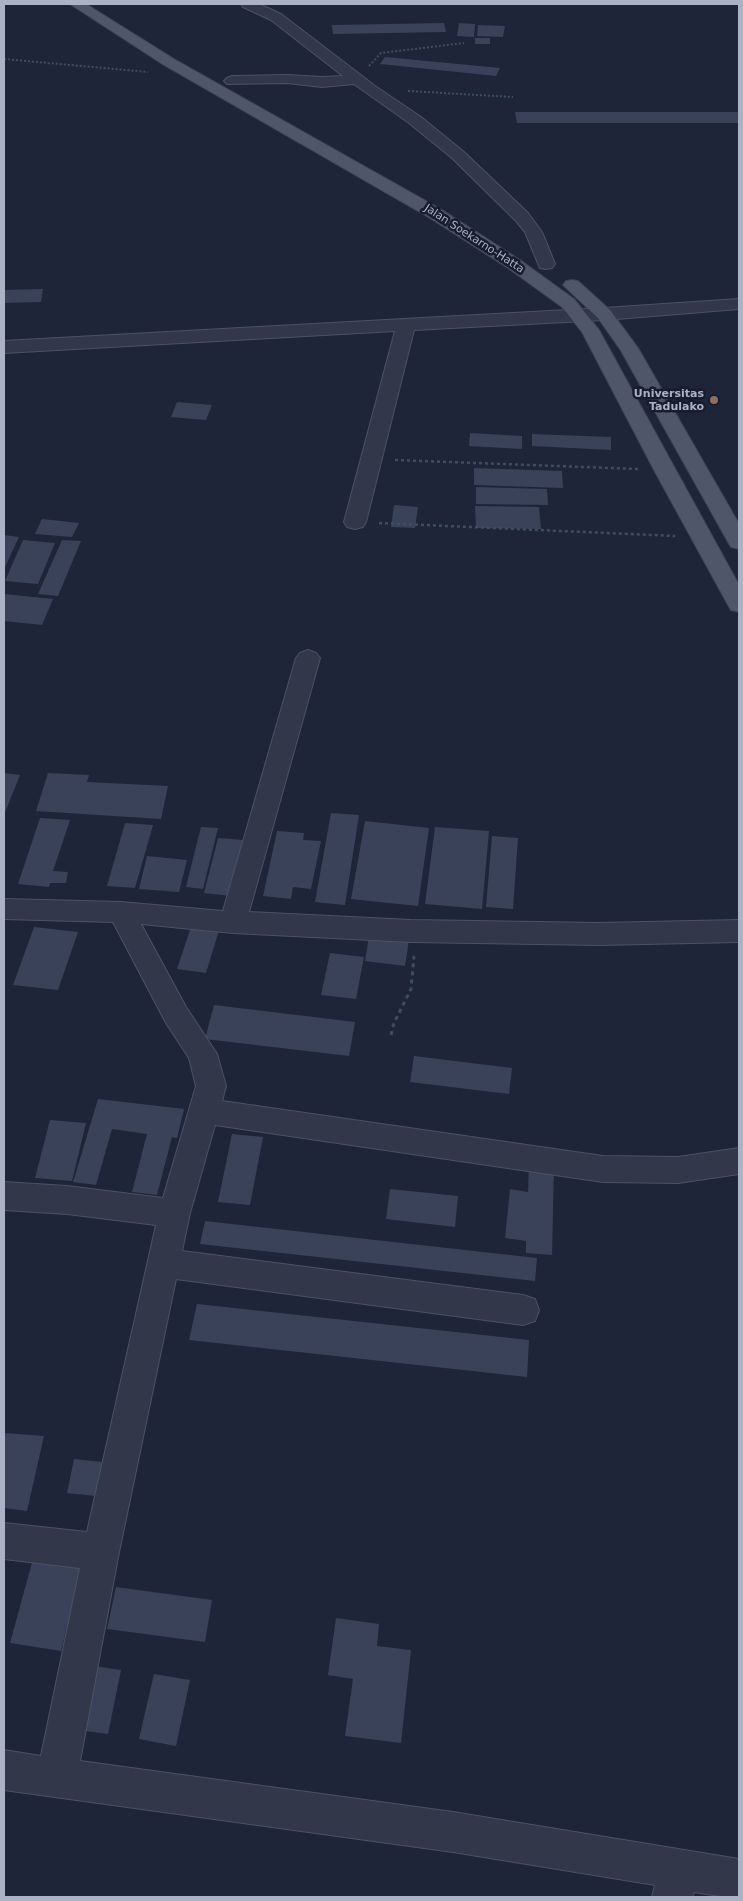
<!DOCTYPE html>
<html>
<head>
<meta charset="utf-8">
<style>
  body { margin:0 }
  #map { position:relative; width:743px; height:1901px; overflow:hidden; background:#1e2539; font-family:"DejaVu Sans",sans-serif }
  canvas { display:block }
  .frame { position:absolute; inset:0; border:5px solid #acb2c6; pointer-events:none }
</style>
</head>
<body>
<div id="map">
<canvas width="743" height="1901"></canvas>
<div class="frame"></div>
</div>
<script>
const context = document.querySelector('canvas').getContext('2d');
context.lineJoin = 'round';
function fillPath(path, color) { context.fillStyle = color; context.fill(path, 'evenodd'); }
const poly = rows => new Path2D(rows.map(r => 'M' + r).join(''));
function strokePath(path, color, width, dash) { context.strokeStyle = color; context.lineWidth = width; context.lineCap = dash ? 'butt' : 'round'; context.setLineDash(dash || []); context.stroke(path); }
function label(font, color, halo, rows, align = 'center') {
  context.font = font + ' "DejaVu Sans",sans-serif'; context.lineWidth = 5; context.setLineDash([]); context.textBaseline = 'middle'; context.strokeStyle = halo; context.fillStyle = color; for (const [text, x, y, turn = 0] of rows) {
    context.save(); context.translate(x, y); context.rotate((+turn || 0) * Math.PI / 180); context.textAlign = isNaN(turn) ? turn : align; if (halo) context.strokeText(text, 0, 0); context.fillText(text, 0, 0); context.restore();
  }
}
fillPath(poly([
  [444,23,446,32,333,34,332,25],
  [459,23,475,24,474,37,457,36],
  [478,25,505,26,503,37,477,36],
  [475,38,490,38,490,44,475,44],
  [385,57,500,68,496,76,380,64],
  [515,112,739,112,739,123,517,123],
  [43,289,41,302,4,303,4,290],
  [177,402,212,405,206,420,171,417],
  [470,433,522,436,522,449,469,446],
  [532,434,611,437,611,450,532,446],
  [474,468,562,471,563,488,474,485],
  [476,487,547,489,548,505,476,504],
  [394,505,418,507,415,528,391,527],
  [475,506,539,507,541,529,476,528],
  [42,519,79,523,72,537,35,534],
  [4,535,19,537,4,569],
  [23,540,55,543,38,584,5,581],
  [62,540,81,541,58,596,38,594],
  [4,594,53,599,42,625,4,621],
  [4,773,20,775,4,815],
  [48,773,89,775,87,782,168,786,161,819,36,811],
  [331,813,359,815,345,905,315,902],
  [40,818,70,820,53,871,68,872,66,883,50,883,49,887,18,884],
  [365,821,429,828,418,906,351,899],
  [125,823,153,825,135,888,107,886],
  [201,827,218,828,203,889,186,887],
  [435,827,489,831,482,909,425,904],
  [277,831,304,833,303,840,321,841,311,889,293,887,291,899,263,896],
  [492,836,518,838,513,909,486,907],
  [218,838,244,840,231,896,204,893],
  [147,856,187,860,179,892,139,889],
  [193,921,221,924,206,973,177,969],
  [34,927,78,932,58,990,13,985],
  [369,936,409,940,405,966,365,961],
  [330,953,364,957,356,999,321,995],
  [214,1005,355,1022,349,1056,205,1039],
  [414,1056,512,1068,509,1094,410,1082],
  [98,1099,184,1109,177,1138,172,1137,157,1195,132,1192,147,1134,112,1129,96,1185,73,1182],
  [50,1120,86,1123,72,1181,35,1178],
  [232,1134,263,1137,250,1205,218,1202],
  [529,1165,554,1167,552,1255,526,1253,526,1241,505,1238,510,1189,528,1192],
  [390,1189,458,1196,455,1227,386,1219],
  [205,1221,537,1258,535,1281,200,1244],
  [197,1304,529,1340,527,1377,189,1340],
  [4,1433,44,1436,27,1511,4,1508],
  [74,1459,102,1462,95,1496,67,1493],
  [36,1548,84,1555,61,1651,10,1643],
  [116,1587,212,1600,205,1642,107,1629],
  [336,1618,379,1624,377,1646,411,1650,401,1743,345,1736,353,1679,328,1675],
  [94,1666,121,1670,108,1734,78,1730],
  [154,1674,190,1680,176,1746,139,1739]
]), '#3a4259');
const minor = poly([
  [241,4,259,4,281,14,375,86,421,117,464,152,528,213,542,232,555,264,552,268,546,269,540,268,525,232,516,221,452,158,409,123,354,84,322,87,287,83,227,84,224,81,227,78,232,76,287,75,322,77,343,76,271,20,243,7,241,4],
  [739,299,739,309,604,320,414,330,366,522,363,527,355,529,347,527,344,522,395,331,4,353,4,341,604,308,739,299],
  [308,650,316,653,320,658,249,912,411,920,599,923,739,920,739,942,599,945,411,942,233,933,141,924,186,1007,217,1054,226,1086,222,1101,603,1156,678,1157,739,1148,739,1174,678,1183,603,1182,215,1125,190,1213,182,1251,523,1295,535,1299,539,1310,535,1321,523,1325,176,1279,119,1552,80,1761,453,1812,739,1859,739,1897,726,1897,694,1892,692,1897,652,1897,655,1885,453,1852,4,1790,4,1750,41,1756,80,1568,4,1559,4,1523,87,1532,156,1225,67,1214,4,1210,4,1182,67,1186,163,1198,196,1086,189,1058,166,1023,113,922,4,919,4,899,121,902,223,911,296,658,300,653,308,650]
]);
const major = poly([
  [70,4,86,4,174,59,442,210,520,260,574,299,599,330,739,585,739,612,731,610,728,605,654,470,582,332,562,307,508,268,430,218,164,65,70,4],
  [572,280,578,281,610,310,638,348,739,524,739,549,731,547,728,542,620,349,598,318,563,285,566,281,572,280]
]);
strokePath(minor, '#4c5264', 2);
strokePath(major, '#3b4152', 2);
strokePath(poly([
  [4,59,148,72],
  [369,66,381,53,464,43],
  [408,91,513,97]
]), '#3e5057', 2, [2, 2]);
strokePath(poly([
  [395,460,638,469],
  [379,523,675,536]
]), '#3e5057', 2.5, [3, 3]);
strokePath(poly([
  [391,1035,394,1023,411,989,414,956]
]), '#3e5057', 3, [4, 4]);
fillPath(minor, '#323849');
fillPath(major, '#505669');
for (const [x, y, r, color] of [
  [714,400,5,"#8d6e63"]
]) { const dot = new Path2D(); dot.arc(x, y, r, 0, 2 * Math.PI); context.fillStyle = color; context.fill(dot); strokePath(dot, '#181d2d', 2); }
label('11px', '#acb2c6', '#181d2d', [
  ["Jalan Soekarno-Hatta",474,239,33]
]);
label('bold 11px', '#acb2c6', '#181d2d', [
  ["Universitas",704,394],
  ["Tadulako",704,407]
], 'right');
</script>
</body>
</html>
